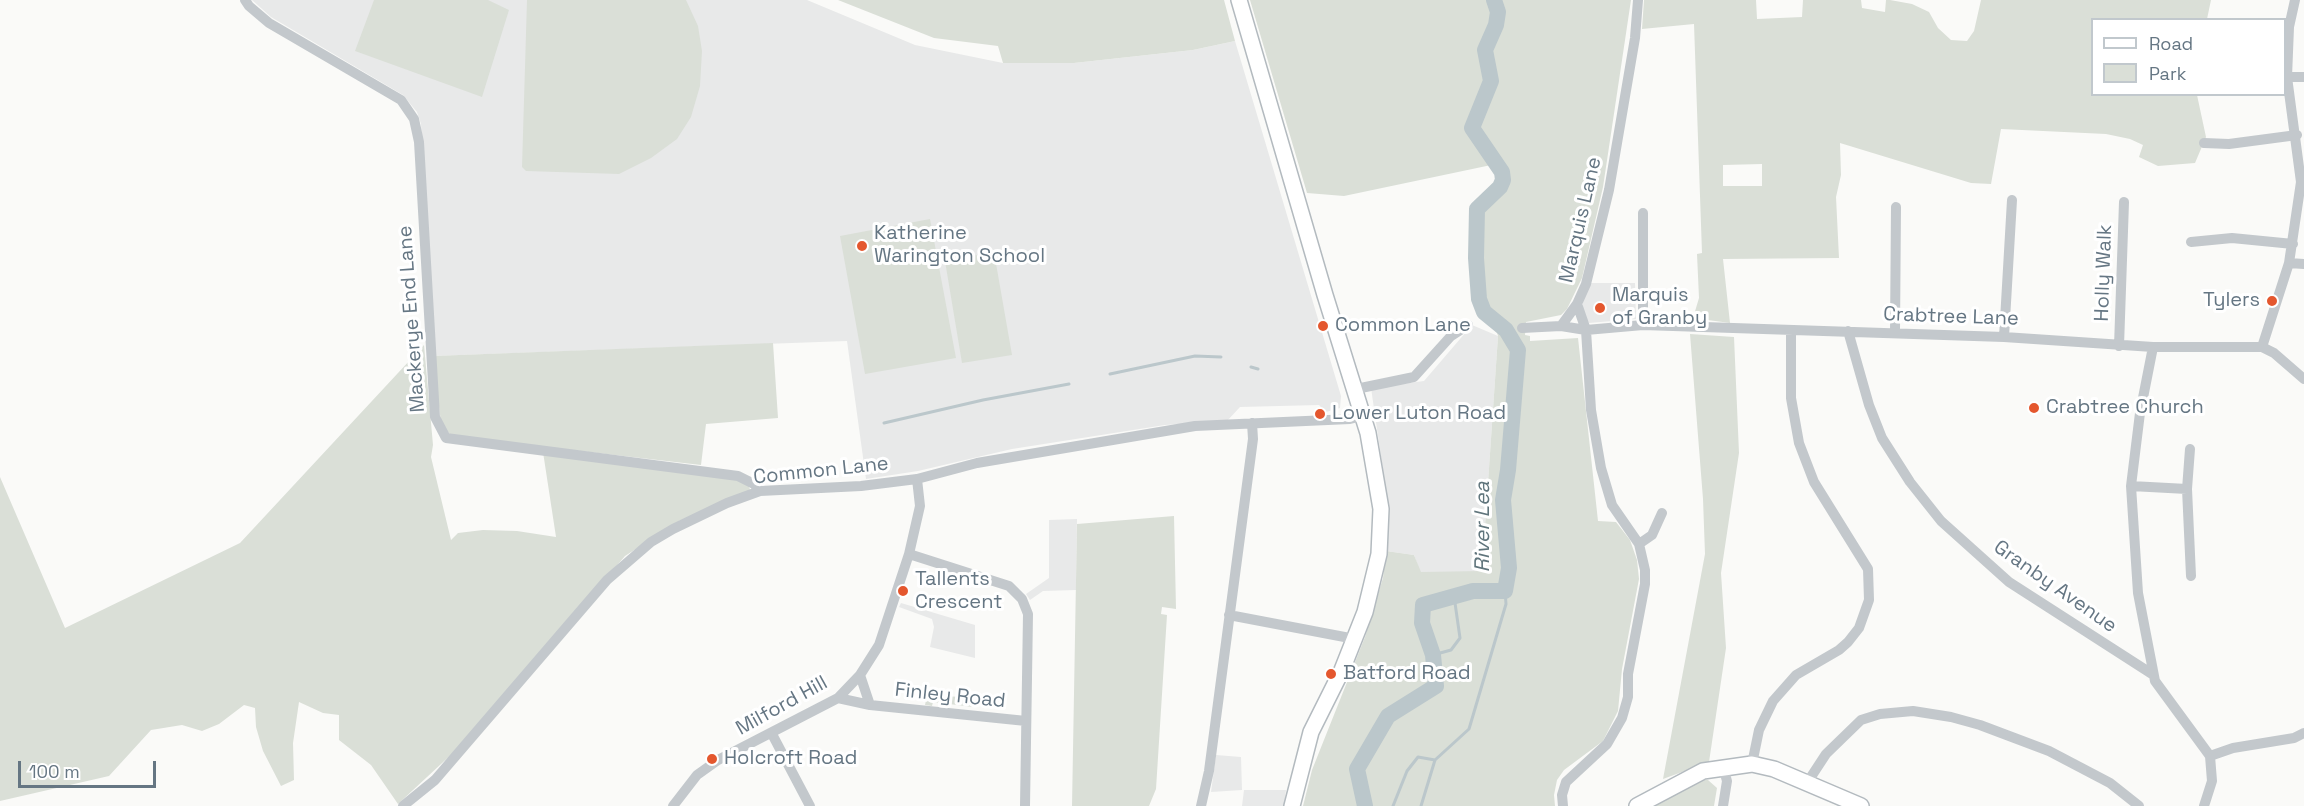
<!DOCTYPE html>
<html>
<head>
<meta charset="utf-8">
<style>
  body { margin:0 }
  #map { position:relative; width:2304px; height:806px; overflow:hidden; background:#fafaf8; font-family:"Space Grotesk",sans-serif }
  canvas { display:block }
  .legend { position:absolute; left:2091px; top:18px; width:195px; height:78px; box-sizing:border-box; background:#fff; border:2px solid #c1c8cd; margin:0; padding:8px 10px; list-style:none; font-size:18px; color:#657683 }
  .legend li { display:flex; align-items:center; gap:12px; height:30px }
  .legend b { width:30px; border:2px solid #c1c8cd }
  .scale { position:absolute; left:18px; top:761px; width:138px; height:27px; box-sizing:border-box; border:3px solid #657683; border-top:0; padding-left:8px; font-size:18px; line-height:21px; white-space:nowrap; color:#657683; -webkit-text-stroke:4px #fff; paint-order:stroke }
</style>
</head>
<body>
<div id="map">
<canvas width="2304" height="806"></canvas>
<ul class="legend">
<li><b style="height:8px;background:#fff"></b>Road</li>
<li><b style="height:16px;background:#dadfd7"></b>Park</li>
</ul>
<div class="scale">100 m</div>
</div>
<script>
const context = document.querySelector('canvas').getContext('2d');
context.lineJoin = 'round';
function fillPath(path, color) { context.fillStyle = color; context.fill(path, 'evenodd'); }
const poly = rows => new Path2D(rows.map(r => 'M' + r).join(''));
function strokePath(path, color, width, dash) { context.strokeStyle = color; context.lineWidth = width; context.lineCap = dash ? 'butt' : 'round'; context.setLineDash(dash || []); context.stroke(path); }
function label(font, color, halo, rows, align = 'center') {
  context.font = font + ' "Space Grotesk",sans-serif'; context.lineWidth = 6; context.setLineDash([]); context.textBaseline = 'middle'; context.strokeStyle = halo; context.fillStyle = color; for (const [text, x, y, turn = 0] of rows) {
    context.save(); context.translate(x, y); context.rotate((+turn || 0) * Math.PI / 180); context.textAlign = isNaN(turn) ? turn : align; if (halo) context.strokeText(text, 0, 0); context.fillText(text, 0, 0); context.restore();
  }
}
fillPath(poly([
  [252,0,807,0,915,45,1003,63,1074,63,1193,50,1235,41,1341,396,1340,408,1326,412,1319,405,1240,407,1227,421,1165,425,1012,449,918,471,866,479,847,341,433,356,421,124,417,112,403,95,271,17],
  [1590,283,1635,283,1636,319,1589,323,1582,312,1583,301],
  [1472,325,1498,336,1482,572,1420,572,1414,555,1386,551,1383,470,1371,388,1424,381],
  [1077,519,1076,590,1043,591,1030,600,1026,594,1049,578,1049,520],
  [901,603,975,625,975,658,930,647,934,627,932,619,899,607],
  [1216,755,1241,757,1242,790,1211,792],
  [1244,790,1286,790,1284,806,1242,806]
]), '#e8e9e9');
fillPath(poly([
  [374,0,488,0,509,10,482,97,355,51],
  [527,0,686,0,698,26,702,51,700,86,691,117,677,139,651,158,619,174,526,171,522,167],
  [838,0,1224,0,1235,41,1193,50,1074,63,1003,63,998,46,934,38],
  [1250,0,1631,0,1603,187,1582,278,1567,309,1561,315,1526,322,1525,335,1530,336,1530,341,1578,338,1598,521,1616,522,1630,540,1637,560,1639,579,1622,669,1618,711,1603,741,1564,770,1557,780,1554,795,1555,806,1303,806,1312,770,1365,637,1383,578,1386,551,1414,555,1421,572,1482,571,1498,336,1493,320,1484,312,1479,299,1476,258,1477,209,1500,187,1503,180,1502,172,1496,164,1344,196,1307,193],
  [1644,0,1756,0,1757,19,1802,17,1803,0,1861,0,1862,8,1885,12,1886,0,1890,0,1912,4,1929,12,1938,28,1951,40,1967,41,1974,31,1981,0,2211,0,2207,19,2092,20,2092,94,2197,95,2206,137,2195,163,2158,166,2139,157,2143,145,2130,139,2106,134,2001,129,1991,184,1971,183,1840,143,1841,175,1836,197,1839,258,1723,259,1730,323,1693,318,1699,298,1697,254,1702,253,1694,24,1642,29],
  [1762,164,1762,186,1723,186,1723,165],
  [930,219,956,358,865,374,840,236],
  [994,252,1012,355,962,363,945,261],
  [1690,334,1734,337,1739,453,1721,573,1726,648,1709,762,1663,779,1705,554,1703,499],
  [773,343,778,418,706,424,701,465,451,436,441,423,433,356],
  [424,345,433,445,431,457,451,540,458,533,483,530,517,531,556,537,543,452,739,480,749,486,750,490,679,521,625,556,455,751,398,804,371,765,339,740,339,715,323,713,299,702,293,743,294,780,281,786,263,751,256,727,255,708,244,705,219,724,202,731,182,725,151,730,109,776,0,801,0,477,65,628,240,543],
  [1174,516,1176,609,1162,607,1161,614,1167,615,1156,789,1149,806,1072,806,1077,524],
  [927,696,973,697,973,707,933,702,932,706,925,705],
  [1699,780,1708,780,1717,788,1714,806,1657,806,1655,803]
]), '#dadfd7');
strokePath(poly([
  [1251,367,1258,369],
  [1110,374,1195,356,1221,357],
  [884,423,983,400,1069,384],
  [1433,655,1451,650,1460,638,1454,596],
  [1393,806,1407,771,1418,757,1435,760],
  [1421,806,1435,760,1469,729,1506,604,1505,591]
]), '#bbc7cb', 3);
strokePath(poly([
  [1365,806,1357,769,1388,716,1436,686,1433,655,1422,623,1423,605,1473,591,1505,591,1509,568,1503,500,1508,470,1518,350,1506,330,1484,312,1479,299,1476,258,1477,209,1500,187,1503,180,1502,172,1472,128,1491,81,1485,50,1496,25,1498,12,1494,0]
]), '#bbc7cb', 16);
const secondary = poly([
  [1239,0,1325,295,1368,433,1381,509,1379,554,1365,612,1342,670,1311,732,1292,806],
  [1637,806,1703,771,1752,764,1774,769,1861,806]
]);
strokePath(secondary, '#b3babf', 18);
strokePath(poly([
  [245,0,249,6,269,23,401,100,414,119,419,142,435,417,446,438,738,476,754,484,760,491],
  [2287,77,2304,77],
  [2204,143,2229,144,2297,135],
  [1643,213,1643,325],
  [2191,242,2232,238,2293,244],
  [2289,263,2304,264],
  [1561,326,1577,304,1586,284,1609,190,1635,38,1638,0],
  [1522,328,1561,326,1586,330,1643,325,2004,337,2153,347,2262,347,2274,353,2304,379],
  [1848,331,1869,405,1882,438,1910,482,1941,521,2009,582,2152,674],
  [1895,332,1896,207],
  [2004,337,2012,200],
  [2119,346,2124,202],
  [2153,347,2140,413,2131,486,2138,593,2155,681,2210,756,2212,781,2204,806],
  [2262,347,2289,263,2301,182,2287,77,2289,27,2295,0],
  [1356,389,1414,377,1451,336,1468,325],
  [2190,449,2187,489,2191,576],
  [2131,486,2187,489],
  [1639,544,1652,535,1662,513],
  [909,554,1009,586,1022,599,1028,614,1025,806],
  [1229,615,1355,639],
  [860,675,870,705],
  [838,698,870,705,1026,721],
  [772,734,810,806],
  [2210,756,2233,748,2294,738,2304,733],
  [1752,764,1759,730,1773,701,1796,675,1839,650,1848,642,1859,628,1869,600,1868,569,1814,482,1799,443,1791,398,1791,332],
  [1807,783,1826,754,1861,720,1880,714,1913,711,1951,717,1980,725,2049,751,2110,783,2139,806],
  [403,806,435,780,607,580,651,542,673,529,727,503,760,491,861,486,917,479,977,463,1195,426,1350,419,1362,416],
  [673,806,697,775,718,760,838,698,860,675,879,645,909,554,920,506,917,479],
  [1201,806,1209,771,1253,439,1252,423],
  [1563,806,1562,795,1566,782,1607,744,1622,718,1628,697,1628,674,1645,584,1645,570,1639,544,1612,505,1601,468,1591,410,1586,330,1577,304],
  [1723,806,1727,781,1723,767]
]), '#c3c8cc', 10);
strokePath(secondary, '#fff', 15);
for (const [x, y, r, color] of [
  [862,246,6,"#e4572e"],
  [2272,301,6,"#e4572e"],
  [1600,308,6,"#e4572e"],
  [1323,326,6,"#e4572e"],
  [2034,408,6,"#e4572e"],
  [1320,414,6,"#e4572e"],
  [903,591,6,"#e4572e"],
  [1331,674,6,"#e4572e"],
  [712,759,6,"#e4572e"]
]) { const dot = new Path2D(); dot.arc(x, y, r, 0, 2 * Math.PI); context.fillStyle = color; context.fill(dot); strokePath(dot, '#fff', 2); }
label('20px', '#657683', '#fff', [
  ["Marquis Lane",1581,220,-77],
  ["Holly Walk",2104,273,-88],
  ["Crabtree Lane",1951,317,2],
  ["Mackerye End Lane",412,319,-94],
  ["Common Lane",821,471,-6],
  ["Granby Avenue",2055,587,35],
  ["Finley Road",950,696,6],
  ["Milford Hill",782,706,-29]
]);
label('20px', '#657683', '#fff', [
  ["Katherine",874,234],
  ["Warington School",874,257],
  ["Marquis",1612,296],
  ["of Granby",1612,319],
  ["Tylers",2260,301,"right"],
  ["Common Lane",1335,326],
  ["Crabtree Church",2046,408],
  ["Lower Luton Road",1332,414],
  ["Tallents",915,580],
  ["Crescent",915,603],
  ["Batford Road",1343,674],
  ["Holcroft Road",724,759]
], 'left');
label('italic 21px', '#60757c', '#fff', [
  ["River Lea",1483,527,-90]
]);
</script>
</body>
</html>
